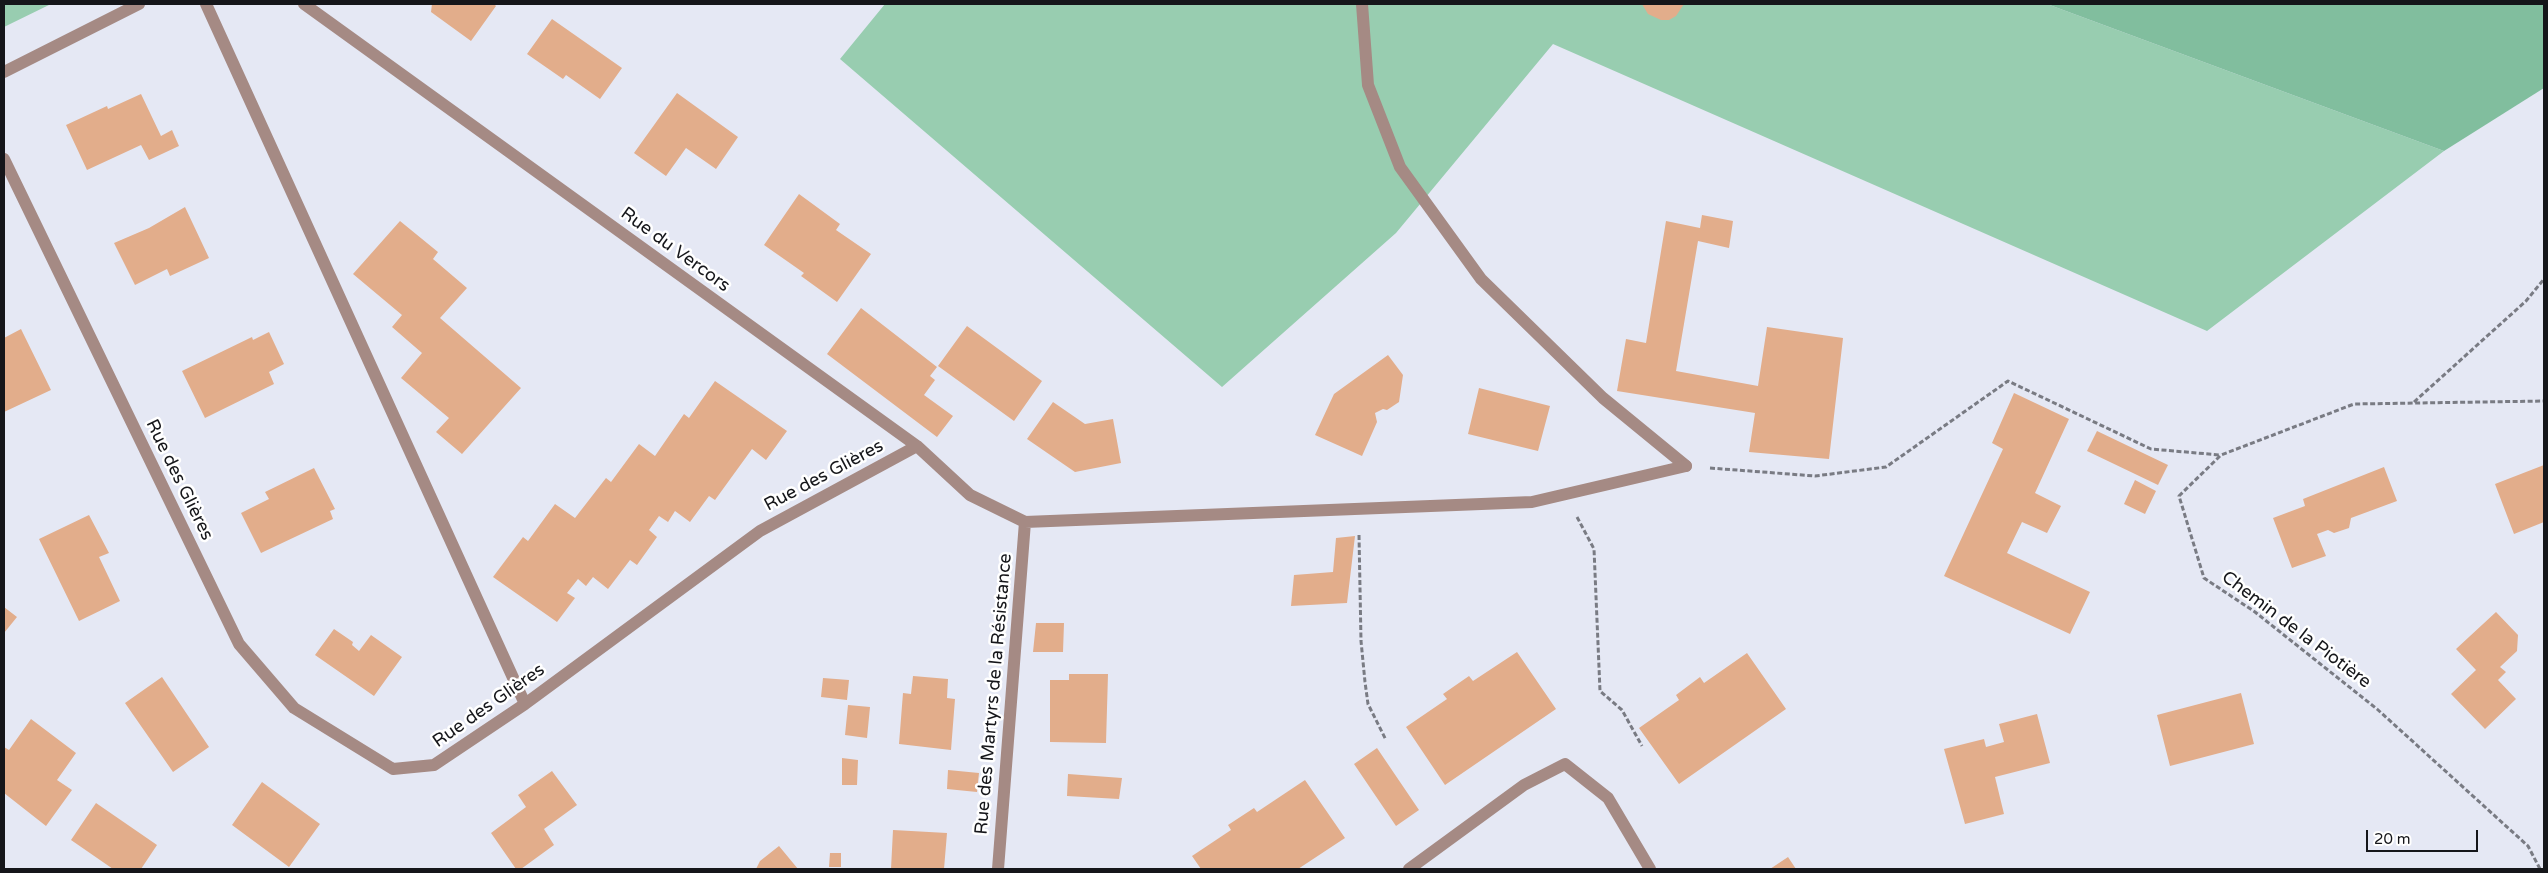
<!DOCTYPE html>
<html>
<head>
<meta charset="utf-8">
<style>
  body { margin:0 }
  #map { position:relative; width:2548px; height:873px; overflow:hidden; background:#e5e8f4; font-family:"Varela Round",sans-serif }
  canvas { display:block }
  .frame { position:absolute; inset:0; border:5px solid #15161a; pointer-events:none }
  .scale { position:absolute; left:2366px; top:830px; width:112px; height:22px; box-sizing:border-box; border:2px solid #15161a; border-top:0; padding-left:6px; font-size:15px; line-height:18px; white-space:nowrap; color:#15161a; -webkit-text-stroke:4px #fff; paint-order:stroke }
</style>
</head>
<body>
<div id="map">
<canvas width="2548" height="873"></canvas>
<div class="frame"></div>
<div class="scale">20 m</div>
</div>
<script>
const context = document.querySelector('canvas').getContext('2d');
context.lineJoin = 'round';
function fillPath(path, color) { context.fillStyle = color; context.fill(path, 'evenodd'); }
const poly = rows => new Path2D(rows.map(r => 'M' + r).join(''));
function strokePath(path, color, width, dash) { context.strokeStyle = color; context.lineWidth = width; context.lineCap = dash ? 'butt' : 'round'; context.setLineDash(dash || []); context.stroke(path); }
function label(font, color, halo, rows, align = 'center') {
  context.font = font + ' "Varela Round",sans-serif'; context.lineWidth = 5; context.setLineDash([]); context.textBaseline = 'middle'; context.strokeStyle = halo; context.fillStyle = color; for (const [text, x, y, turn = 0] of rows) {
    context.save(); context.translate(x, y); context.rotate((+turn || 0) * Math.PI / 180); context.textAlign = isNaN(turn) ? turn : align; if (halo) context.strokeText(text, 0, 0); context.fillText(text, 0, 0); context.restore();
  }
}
fillPath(poly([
  [4,4,51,4,4,27],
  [885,4,2047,4,2444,151,2207,331,1553,44,1396,233,1222,387,840,59]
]), '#98cdb0');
fillPath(poly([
  [2047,4,2544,4,2544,88,2444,151]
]), '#81be9e');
fillPath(poly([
  [432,4,494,4,496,6,471,41,431,12],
  [1642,4,1684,4,1676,16,1669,20,1661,20,1648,14],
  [552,19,622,68,600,99,566,75,563,79,527,54],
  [677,93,738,137,716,169,686,148,666,176,634,153],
  [141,94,161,136,172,130,179,146,149,160,141,145,87,170,66,125,107,106,108,109],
  [799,194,840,224,836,230,871,254,837,302,801,276,804,273,764,245],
  [185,207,209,258,170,276,167,269,135,285,114,243,149,228],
  [1702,215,1733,221,1729,248,1698,241,1676,371,1758,386,1767,327,1843,338,1829,459,1749,452,1755,413,1617,391,1626,339,1646,343,1666,221,1700,228],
  [400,221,438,252,433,259,467,288,440,318,521,388,462,454,436,432,449,418,401,378,422,353,392,327,402,315,353,274],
  [861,308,937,367,930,376,935,380,924,395,953,416,937,437,827,354],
  [967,326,1042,381,1014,421,938,366],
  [21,329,51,390,4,412,4,338],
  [269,332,284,364,269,372,274,384,205,418,182,371,252,337,253,340],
  [1388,355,1403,375,1399,402,1387,410,1383,409,1375,413,1377,422,1362,456,1315,435,1334,394],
  [715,381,787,431,766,460,752,449,715,500,709,496,690,522,675,511,668,522,659,516,649,530,657,537,637,565,630,560,608,589,593,577,586,586,578,579,567,593,575,598,557,622,493,577,523,537,528,541,555,504,575,518,606,478,611,482,639,444,655,456,684,414,689,418],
  [1479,388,1550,406,1538,451,1468,434],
  [2014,393,2069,419,2035,493,2061,506,2047,533,2022,522,2007,553,2090,592,2070,634,1944,576,2003,449,1992,443],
  [1053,402,1085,424,1113,419,1121,463,1075,472,1027,439],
  [2097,431,2168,465,2158,485,2087,451],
  [2544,465,2544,522,2514,534,2495,484],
  [2384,467,2397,501,2351,518,2349,528,2334,533,2328,530,2317,534,2326,556,2292,568,2273,518,2305,506,2303,499],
  [314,468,335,509,330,511,333,519,261,553,241,513,269,499,265,492],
  [2135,480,2156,491,2145,514,2124,504],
  [89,515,109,553,99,557,120,601,79,621,39,539],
  [1355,536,1347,603,1291,606,1294,575,1333,572,1336,538],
  [4,607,17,617,4,633],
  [2496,612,2518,635,2517,651,2500,667,2506,672,2498,680,2516,699,2485,729,2451,694,2476,670,2456,649],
  [1036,623,1064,623,1063,652,1033,652],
  [334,629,353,642,352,645,359,651,371,635,402,657,374,696,315,655],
  [1517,652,1556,709,1445,785,1406,727,1447,699,1443,694,1469,676,1473,681],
  [1747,653,1786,709,1679,784,1639,728,1679,700,1676,695,1700,677,1704,683],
  [1069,674,1108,674,1106,743,1050,742,1050,680,1069,680],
  [913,676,948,679,947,698,955,699,951,750,899,744,903,693,911,694],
  [162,677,209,747,173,772,125,703],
  [823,678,849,680,847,700,821,697],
  [2241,693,2254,744,2170,766,2157,715],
  [848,705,870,707,867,738,845,735],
  [2037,714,2050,763,1995,777,2004,814,1965,824,1944,749,1984,739,1986,747,2004,742,1999,724],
  [31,719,76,753,57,780,72,790,46,826,4,793,4,747,9,750],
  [1377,748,1419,810,1396,826,1354,764],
  [842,758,858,760,857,785,842,785],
  [948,770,979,773,977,792,947,789],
  [552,771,577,805,544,829,554,845,521,869,516,869,491,833,526,807,518,795],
  [1068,774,1122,778,1119,799,1067,796],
  [1305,780,1345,838,1298,869,1201,869,1192,856,1231,830,1228,825,1254,808,1257,812],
  [262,782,320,824,289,867,232,825],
  [96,803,157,845,141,869,113,869,71,840],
  [893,830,947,833,944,869,891,869],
  [779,846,798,869,756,869,760,861],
  [830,853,841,853,841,867,829,867],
  [1788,857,1796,869,1770,869]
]), '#e2ad8b');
strokePath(poly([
  [2414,402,2526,301,2544,279],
  [1710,468,1815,476,1886,467,2008,381,2151,449,2220,455],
  [1577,517,1594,549,1600,691,1622,710,1642,746],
  [1359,535,1361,641,1365,682,1368,704,1386,740],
  [2540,869,2528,846,2377,709,2255,612,2204,578,2179,496,2221,455,2354,404,2544,401]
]), '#797b83', 3, [5, 2.5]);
strokePath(poly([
  [1362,4,1368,85,1400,167,1481,279,1603,398,1686,466]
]), '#a58a84', 12);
strokePath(poly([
  [206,4,525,704],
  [304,4,917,446,970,495,1025,522,1532,502,1686,466],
  [4,72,139,4],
  [4,159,239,644,294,708,393,769,434,765,525,704,760,531,917,446],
  [998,869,1025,522],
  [1409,869,1524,785,1565,764,1608,798,1650,869]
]), '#a58a84', 12);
label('18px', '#15161a', '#fff', [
  ["Rue du Vercors",675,250,36],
  ["Rue des Glières",824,476,-28],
  ["Rue des Glières",179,480,64],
  ["Chemin de la Piotière",2296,630,37],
  ["Rue des Martyrs de la Résistance",994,694,-85],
  ["Rue des Glières",489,706,-35]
]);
</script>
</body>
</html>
